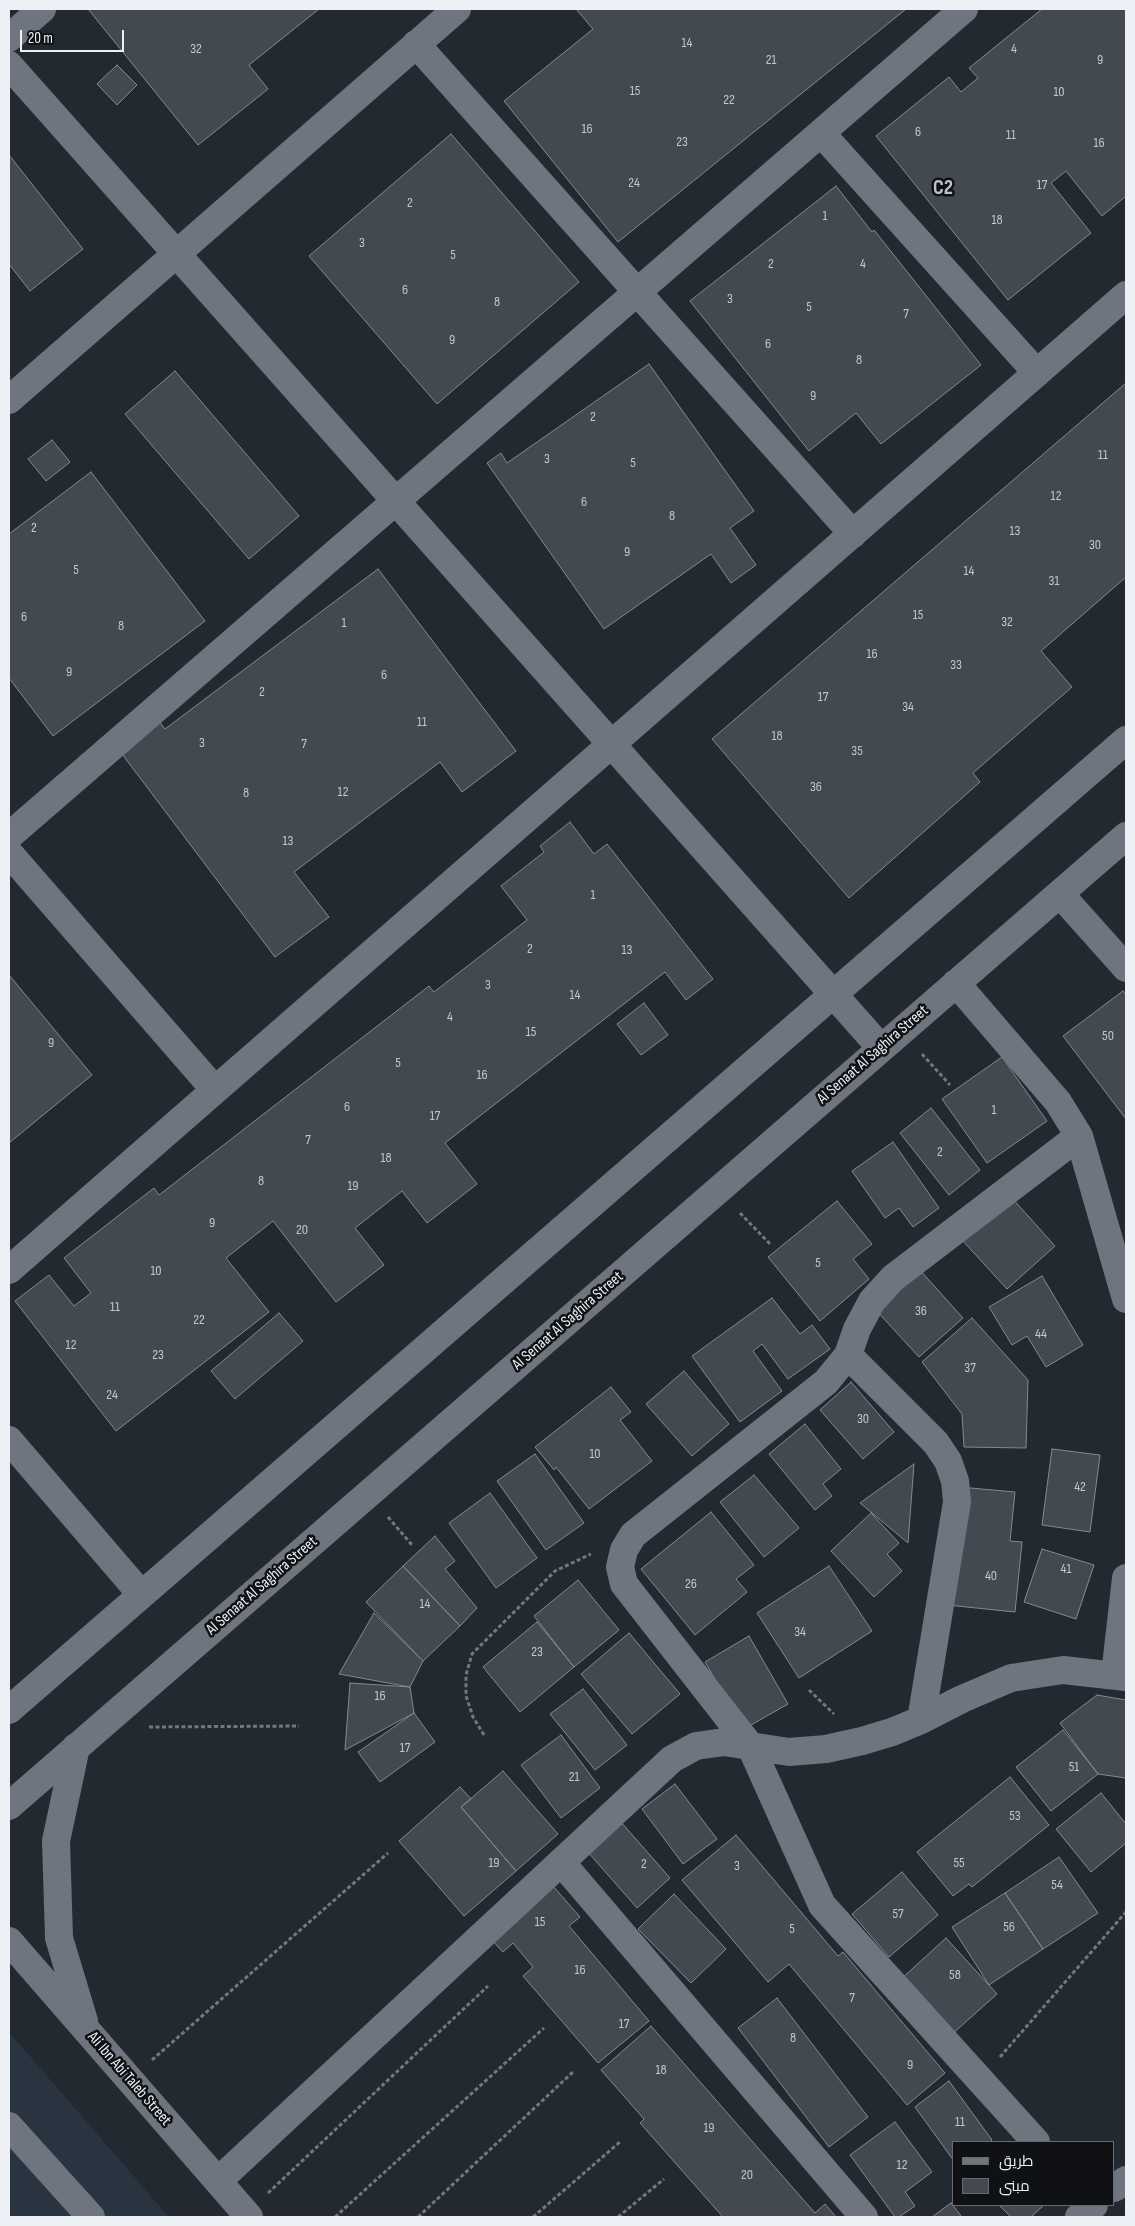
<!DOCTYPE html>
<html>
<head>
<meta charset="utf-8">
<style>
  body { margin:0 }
  #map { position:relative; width:1135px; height:2226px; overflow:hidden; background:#232930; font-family:"Sofia Sans Condensed",Cairo,sans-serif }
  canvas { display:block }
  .frame { position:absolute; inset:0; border:10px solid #edf1f6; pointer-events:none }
  .legend { position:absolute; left:952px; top:2141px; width:162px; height:65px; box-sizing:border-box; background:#0f1114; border:1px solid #686b6e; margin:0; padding:6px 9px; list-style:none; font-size:15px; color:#edf1f6 }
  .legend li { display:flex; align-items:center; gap:10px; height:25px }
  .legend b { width:25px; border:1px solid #686b6e }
  .scale { position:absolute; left:20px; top:30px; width:104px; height:22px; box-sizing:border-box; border:2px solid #edf1f6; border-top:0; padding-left:6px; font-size:15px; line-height:18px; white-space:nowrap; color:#edf1f6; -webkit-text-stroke:4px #0f1114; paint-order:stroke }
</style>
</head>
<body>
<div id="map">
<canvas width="1135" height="2226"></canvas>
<div class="frame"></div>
<ul class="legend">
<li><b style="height:6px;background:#6f757e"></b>طريق</li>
<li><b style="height:14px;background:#434951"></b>مبنى</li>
</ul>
<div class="scale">20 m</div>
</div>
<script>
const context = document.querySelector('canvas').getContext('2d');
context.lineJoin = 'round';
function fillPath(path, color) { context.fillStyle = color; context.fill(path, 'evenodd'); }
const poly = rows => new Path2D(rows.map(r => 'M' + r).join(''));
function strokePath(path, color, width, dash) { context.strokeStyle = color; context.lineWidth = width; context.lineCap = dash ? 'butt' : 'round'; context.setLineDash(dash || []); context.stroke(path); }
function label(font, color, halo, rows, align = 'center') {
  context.font = font + ' "Sofia Sans Condensed",sans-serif'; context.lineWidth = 5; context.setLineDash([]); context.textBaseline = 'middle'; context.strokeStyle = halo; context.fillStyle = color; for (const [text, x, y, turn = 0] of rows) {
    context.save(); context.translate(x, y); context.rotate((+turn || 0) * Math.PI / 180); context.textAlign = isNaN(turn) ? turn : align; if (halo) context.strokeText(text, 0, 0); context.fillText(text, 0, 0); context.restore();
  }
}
fillPath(poly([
  [9,2032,169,2217,9,2217]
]), '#2a3340');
const building = poly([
  [88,9,319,9,249,65,268,89,198,145,88,9],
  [576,9,906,9,618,242,504,101,593,29,576,9],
  [1042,9,1126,9,1126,196,1102,216,1066,171,1051,183,1091,233,1008,300,876,136,949,77,961,92,978,78,969,68,1042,9],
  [117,65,137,85,117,105,97,84,117,65],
  [451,134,579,282,437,404,309,256,451,134],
  [9,155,83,249,30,291,9,264,9,155],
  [836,186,872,232,874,230,981,365,881,444,856,413,809,451,690,301,836,186],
  [649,364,754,511,730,528,756,565,731,583,711,554,604,629,487,463,501,453,507,463,649,364],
  [175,371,299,516,249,559,125,414,175,371],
  [1126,383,1126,577,1041,651,1072,687,973,773,980,782,849,898,712,739,1126,383],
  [52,440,70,462,46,481,28,459,52,440],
  [91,472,205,621,53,736,9,678,9,534,91,472],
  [378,569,516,751,462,792,440,762,294,872,329,917,275,957,119,750,158,720,165,729,378,569],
  [570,822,594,854,607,844,713,979,686,1000,665,972,445,1143,477,1184,427,1223,402,1191,355,1228,384,1265,336,1302,273,1221,226,1258,269,1312,116,1431,15,1301,49,1275,74,1306,91,1293,64,1258,154,1188,159,1195,429,986,434,992,527,920,501,886,544,852,540,846,570,822],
  [9,975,92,1075,9,1143,9,975],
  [1123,991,1126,995,1126,1119,1063,1036,1123,991],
  [644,1003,668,1035,641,1055,617,1024,644,1003],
  [1002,1057,1047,1121,987,1163,942,1099,1002,1057],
  [931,1108,980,1170,949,1195,900,1133,931,1108],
  [893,1142,939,1208,913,1227,899,1208,885,1218,852,1171,893,1142],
  [1011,1197,1055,1246,1007,1289,963,1241,1011,1197],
  [837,1201,872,1244,853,1259,869,1279,820,1321,768,1257,837,1201],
  [918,1268,963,1318,919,1357,874,1308,918,1268],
  [1042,1276,1083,1345,1046,1367,1027,1336,1012,1345,989,1307,1042,1276],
  [772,1298,800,1334,812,1325,830,1349,788,1379,762,1344,753,1351,782,1391,740,1422,692,1356,772,1298],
  [279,1313,303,1341,235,1399,211,1371,279,1313],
  [972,1318,1028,1380,1026,1448,964,1447,962,1414,922,1362,972,1318],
  [684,1371,729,1424,692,1456,646,1404,684,1371],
  [851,1382,894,1432,863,1459,820,1410,851,1382],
  [611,1387,631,1412,620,1420,652,1461,589,1509,556,1467,554,1470,535,1447,611,1387],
  [805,1424,841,1469,823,1484,832,1496,815,1510,769,1454,805,1424],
  [1052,1449,1100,1455,1090,1532,1042,1525,1052,1449],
  [535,1454,584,1523,546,1550,497,1481,535,1454],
  [914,1464,908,1543,860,1503,914,1464],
  [754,1475,799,1528,764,1557,720,1502,754,1475],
  [959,1487,1015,1492,1010,1541,1022,1542,1015,1612,947,1605,959,1487],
  [490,1493,537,1558,496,1588,449,1523,490,1493],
  [711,1512,754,1565,736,1579,747,1592,695,1635,641,1569,711,1512],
  [871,1513,899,1543,887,1554,902,1571,874,1597,831,1551,871,1513],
  [435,1536,455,1561,445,1569,477,1608,460,1626,403,1566,435,1536],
  [1042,1549,1094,1565,1076,1619,1024,1602,1042,1549],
  [403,1566,460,1626,423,1661,366,1602,403,1566],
  [829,1566,872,1631,799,1678,757,1613,829,1566],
  [578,1580,619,1630,574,1667,534,1616,578,1580],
  [374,1613,423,1661,410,1687,339,1674,374,1613],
  [537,1622,574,1667,520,1712,483,1667,537,1622],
  [629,1633,680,1694,632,1734,581,1674,629,1633],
  [749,1636,788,1704,744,1729,705,1662,749,1636],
  [350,1683,410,1687,414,1713,345,1750,350,1683],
  [583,1689,627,1745,595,1770,550,1714,583,1689],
  [1097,1695,1126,1700,1126,1778,1098,1774,1060,1723,1097,1695],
  [414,1713,435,1742,380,1782,358,1752,414,1713],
  [1063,1730,1098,1774,1051,1811,1016,1767,1063,1730],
  [561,1735,600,1788,561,1818,521,1765,561,1735],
  [503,1771,558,1834,516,1871,461,1807,503,1771],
  [1010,1777,1049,1825,972,1887,969,1884,953,1896,917,1852,1010,1777],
  [675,1784,717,1839,683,1864,642,1809,675,1784],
  [460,1787,471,1799,461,1807,516,1871,464,1916,399,1841,460,1787],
  [1101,1793,1126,1824,1126,1843,1091,1872,1056,1829,1101,1793],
  [621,1822,670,1878,637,1908,587,1851,621,1822],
  [736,1835,838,1956,843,1952,945,2073,907,2105,789,1964,768,1982,682,1880,736,1835],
  [1059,1857,1098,1913,1043,1949,1005,1893,1059,1857],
  [902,1872,938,1915,889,1957,852,1914,902,1872],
  [553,1886,580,1917,569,1926,649,2021,598,2063,523,1976,533,1967,513,1943,503,1952,491,1939,553,1886],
  [1005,1893,1043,1949,989,1985,952,1927,1005,1893],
  [674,1894,726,1949,691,1983,638,1929,674,1894],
  [946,1938,997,1994,951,2035,900,1980,946,1938],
  [777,1998,868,2117,829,2147,738,2028,777,1998],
  [651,2026,815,2213,825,2204,836,2217,723,2217,640,2123,644,2119,601,2070,651,2026],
  [949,2081,992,2140,990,2142,954,2142,954,2161,915,2107,949,2081],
  [895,2122,932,2172,905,2192,915,2206,899,2217,895,2217,850,2155,895,2122],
  [951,2203,962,2217,932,2217,951,2203],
  [999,2205,1044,2205,1031,2217,1011,2217,999,2205]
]);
fillPath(building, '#434951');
strokePath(building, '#848a93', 1);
strokePath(poly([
  [922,1054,950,1085],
  [740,1213,771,1245],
  [388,1517,412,1545],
  [809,1690,834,1714],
  [149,1727,299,1726],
  [484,1735,473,1717,466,1696,466,1675,472,1654,555,1571,591,1554],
  [1000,2057,1126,1912],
  [152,2060,388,1853],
  [268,2193,488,1986],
  [335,2217,544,2028],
  [418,2217,574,2071],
  [533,2217,621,2141],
  [618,2217,664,2179]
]), '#73787f', 3, [4, 2.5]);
strokePath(poly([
  [9,38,42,9],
  [416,44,853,534],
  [9,65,881,1048],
  [821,133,1037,373],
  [9,400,457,9],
  [9,836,964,9],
  [9,853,215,1090],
  [1060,894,1126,968],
  [956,983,1058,1102,1079,1136,1126,1299],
  [9,1270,1126,295],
  [848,1355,936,1443,948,1461,955,1481,957,1502,921,1720],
  [9,1440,141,1594],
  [1115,1675,1126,1578],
  [9,1710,1126,740],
  [76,1747,56,1841,59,1938,84,2021],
  [9,1806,1126,836],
  [561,1862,864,2217],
  [9,1941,249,2217],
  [9,2126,91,2217],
  [1036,2142,822,1905,751,1747,624,1584,620,1567,624,1550,633,1535,826,1382,848,1355,857,1329,872,1301,893,1278,1079,1136],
  [218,2181,672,1759,696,1746,724,1742,789,1752,826,1749,862,1741,892,1732,921,1720,962,1699,1011,1678,1063,1670,1126,1677],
  [1114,2188,1126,2180],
  [1079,2217,1094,2205]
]), '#6f757e', 28);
label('14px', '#c2c7cd', null, [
  ["14",687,43],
  ["32",196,49],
  ["4",1014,49],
  ["21",771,60],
  ["9",1100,60],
  ["15",635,91],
  ["10",1059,92],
  ["22",729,100],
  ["16",587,129],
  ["6",918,132],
  ["11",1011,135],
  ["23",682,142],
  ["16",1099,143],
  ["24",634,183],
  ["17",1042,185],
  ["2",410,203],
  ["1",825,216],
  ["18",997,220],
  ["3",362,243],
  ["5",453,255],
  ["2",771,264],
  ["4",863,264],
  ["6",405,290],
  ["3",730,299],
  ["8",497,302],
  ["5",809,307],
  ["7",906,314],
  ["9",452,340],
  ["6",768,344],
  ["8",859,360],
  ["9",813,396],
  ["2",593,417],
  ["11",1103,455],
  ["3",547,459],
  ["5",633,463],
  ["12",1056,496],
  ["6",584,502],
  ["8",672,516],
  ["2",34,528],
  ["13",1015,531],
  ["30",1095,545],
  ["9",627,552],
  ["5",76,570],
  ["14",969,571],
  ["31",1054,581],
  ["15",918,615],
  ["6",24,617],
  ["32",1007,622],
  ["1",344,623],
  ["8",121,626],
  ["16",872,654],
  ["33",956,665],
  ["9",69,672],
  ["6",384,675],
  ["2",262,692],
  ["17",823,697],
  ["34",908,707],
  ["11",422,722],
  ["18",777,736],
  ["3",202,743],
  ["7",304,744],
  ["35",857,751],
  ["36",816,787],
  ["12",343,792],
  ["8",246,793],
  ["13",288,841],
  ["1",593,895],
  ["2",530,949],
  ["13",627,950],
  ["3",488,985],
  ["14",575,995],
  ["4",450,1017],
  ["15",531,1032],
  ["50",1108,1036],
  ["9",51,1043],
  ["5",398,1063],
  ["16",482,1075],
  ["6",347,1107],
  ["1",994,1110],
  ["17",435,1116],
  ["7",308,1140],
  ["2",940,1152],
  ["18",386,1158],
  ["8",261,1181],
  ["19",353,1186],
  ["9",212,1223],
  ["20",302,1230],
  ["5",818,1263],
  ["10",156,1271],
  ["11",115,1307],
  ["36",921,1311],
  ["22",199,1320],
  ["44",1041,1334],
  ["12",71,1345],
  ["23",158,1355],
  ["37",970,1368],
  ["24",112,1395],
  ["30",863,1419],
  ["10",595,1454],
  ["42",1080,1487],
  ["41",1066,1569],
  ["40",991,1576],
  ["26",691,1584],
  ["14",425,1604],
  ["34",800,1632],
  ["23",537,1652],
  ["16",380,1696],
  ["17",405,1748],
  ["51",1074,1767],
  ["21",574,1777],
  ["53",1015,1816],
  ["19",494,1863],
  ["55",959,1863],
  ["2",644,1864],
  ["3",737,1866],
  ["54",1057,1885],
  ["57",898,1914],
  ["15",540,1922],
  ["56",1009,1927],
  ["5",792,1929],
  ["16",580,1970],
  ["58",955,1975],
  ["7",852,1998],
  ["17",624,2024],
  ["8",793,2038],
  ["9",910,2065],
  ["18",661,2070],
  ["11",960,2122],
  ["19",709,2128],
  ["12",902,2165],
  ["20",747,2175]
]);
label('16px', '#edf1f6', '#0f1114', [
  ["Al Senaat Al Saghira Street",873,1055,-41],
  ["Al Senaat Al Saghira Street",568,1321,-41],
  ["Al Senaat Al Saghira Street",262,1586,-41],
  ["Ali Ibn Abi Taleb Street",129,2079,49]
]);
label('bold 21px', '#bcc3cd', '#0f1114', [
  ["C2",943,189]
]);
</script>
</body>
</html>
